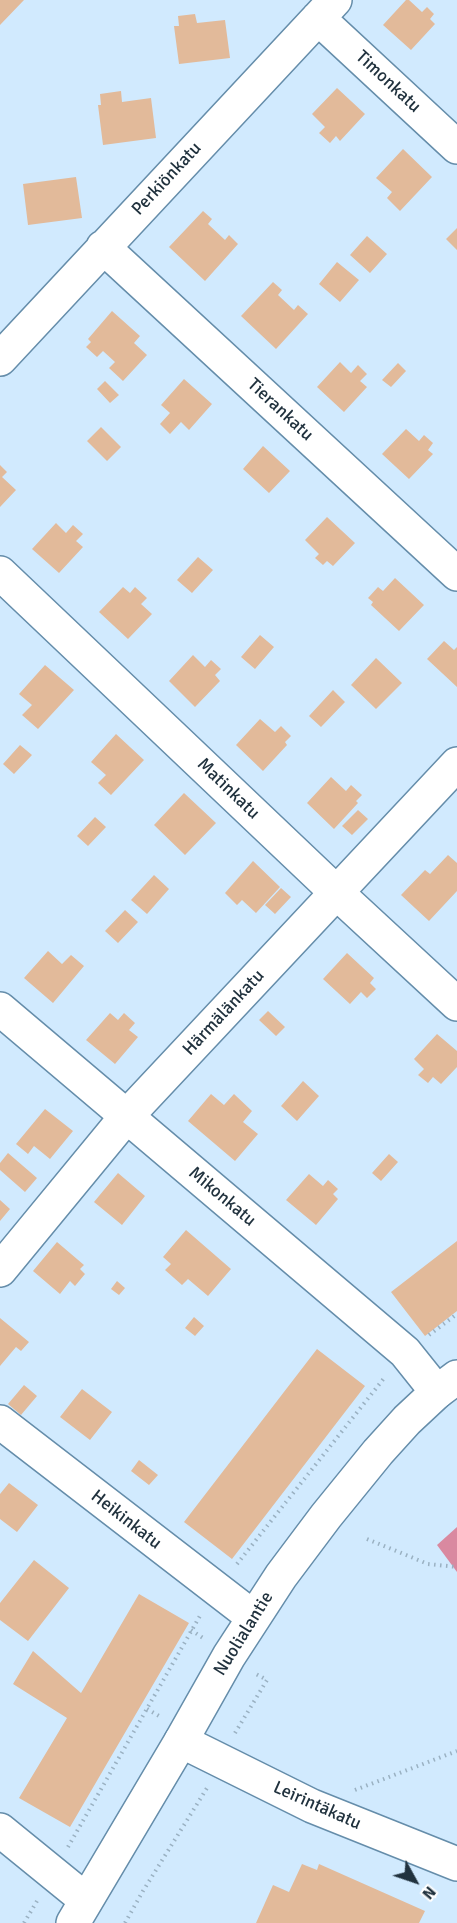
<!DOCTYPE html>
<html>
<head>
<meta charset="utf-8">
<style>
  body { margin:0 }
  #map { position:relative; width:457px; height:1923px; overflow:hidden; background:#d1eafe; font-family:Signika,sans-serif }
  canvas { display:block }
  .north { position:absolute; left:385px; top:1851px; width:60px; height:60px; -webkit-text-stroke:4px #fff; paint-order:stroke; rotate:130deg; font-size:16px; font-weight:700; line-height:24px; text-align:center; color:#21323e }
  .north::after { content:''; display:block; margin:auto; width:21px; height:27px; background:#21323e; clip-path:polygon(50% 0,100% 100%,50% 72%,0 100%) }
</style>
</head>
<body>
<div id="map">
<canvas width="457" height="1923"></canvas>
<div class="north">N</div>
</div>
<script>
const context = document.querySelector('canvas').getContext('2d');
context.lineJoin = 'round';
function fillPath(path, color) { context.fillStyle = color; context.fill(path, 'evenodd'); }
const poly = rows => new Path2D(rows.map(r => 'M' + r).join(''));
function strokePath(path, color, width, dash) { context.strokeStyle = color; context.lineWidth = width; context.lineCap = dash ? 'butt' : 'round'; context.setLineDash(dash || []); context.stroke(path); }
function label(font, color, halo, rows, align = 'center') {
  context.font = font + ' Signika,sans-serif'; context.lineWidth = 6; context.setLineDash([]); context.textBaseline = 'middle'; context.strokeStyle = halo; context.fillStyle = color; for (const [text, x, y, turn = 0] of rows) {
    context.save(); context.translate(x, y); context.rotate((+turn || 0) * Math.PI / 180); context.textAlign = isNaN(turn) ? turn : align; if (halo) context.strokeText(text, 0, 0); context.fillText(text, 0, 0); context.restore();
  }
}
fillPath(poly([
  [457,1527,457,1572,437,1545]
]), '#d989a0');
fillPath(poly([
  [0,0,24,0,0,25],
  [406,0,409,0,422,12,427,7,434,14,430,19,435,24,411,50,383,25],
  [195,14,197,23,225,20,230,58,179,64,174,26,179,26,178,16],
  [337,88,365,114,340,141,336,136,330,143,319,133,325,127,312,114],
  [121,91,122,102,151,98,156,138,103,145,98,105,101,105,100,94],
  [403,149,432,177,400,211,387,198,392,192,376,178],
  [76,177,82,218,28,225,23,184],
  [203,211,212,219,208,224,225,240,229,235,238,244,205,281,169,247],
  [457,228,457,250,446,239],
  [367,236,387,254,370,273,350,255],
  [337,262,359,280,340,302,319,284],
  [273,282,282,290,278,295,294,310,298,305,308,314,276,349,241,316],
  [112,311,140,336,134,343,147,355,123,381,109,368,115,362,103,351,97,357,86,347,91,342,88,339],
  [340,362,351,373,358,365,367,374,360,381,367,387,344,412,317,387],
  [398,363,406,371,391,387,382,380],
  [184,379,212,404,189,430,181,422,170,434,160,424,170,413,161,405],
  [105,381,119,395,110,403,97,389],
  [101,427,121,447,107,461,87,441],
  [406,429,419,441,424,435,433,443,428,450,433,454,409,479,382,454],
  [263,446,290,471,269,493,243,469],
  [0,465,7,472,2,477,16,490,0,507],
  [327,517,355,543,333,566,327,561,323,565,315,558,319,554,305,540],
  [56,523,66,533,73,525,83,534,76,541,83,547,59,573,32,549],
  [198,557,213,570,192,593,177,580],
  [395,578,424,605,399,631,371,605,373,602,368,598,378,587,383,591],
  [123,587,130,593,135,587,147,598,141,604,152,614,128,639,99,612],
  [260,635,274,647,255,669,241,657],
  [444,641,454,650,457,647,457,687,427,659],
  [193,655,205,667,211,660,221,669,215,675,220,681,195,707,169,681],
  [376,658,402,683,376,709,351,685],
  [45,665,74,690,38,729,22,715,32,705,19,694],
  [333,690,345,702,321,727,309,716],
  [260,719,275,732,281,726,291,736,285,742,287,745,263,771,236,745],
  [116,734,144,760,111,795,98,783,106,775,91,762],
  [20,745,32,755,14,774,3,764],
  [331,777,346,791,351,785,362,795,356,801,358,803,334,829,307,803],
  [184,793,216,823,185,855,154,825],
  [358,810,368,819,352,835,342,826],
  [95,817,106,827,88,846,77,836],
  [448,855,457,863,457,891,429,921,401,895,425,870,430,874],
  [253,861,280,887,256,913,242,900,237,905,225,893],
  [154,875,169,889,147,914,131,900],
  [281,888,291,897,275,914,265,905],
  [125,910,138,922,118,943,105,931],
  [48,951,62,964,71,955,84,966,53,1003,24,978],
  [347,953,374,978,370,983,376,989,367,998,361,992,350,1004,323,979],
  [268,1011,285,1027,276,1036,259,1020],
  [110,1013,118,1020,124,1013,135,1023,129,1030,138,1037,115,1064,86,1040],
  [437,1034,457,1051,457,1067,441,1084,433,1077,428,1083,418,1075,424,1069,414,1059],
  [303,1081,319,1096,297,1121,281,1106],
  [211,1094,224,1105,234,1094,252,1111,243,1122,258,1134,235,1161,188,1121],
  [45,1109,73,1131,50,1159,34,1146,28,1154,16,1144],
  [8,1153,37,1178,25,1192,0,1170,0,1163],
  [389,1154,398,1162,381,1181,372,1173],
  [118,1173,145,1196,122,1225,94,1202],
  [309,1174,323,1186,328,1180,338,1189,333,1194,338,1199,316,1225,286,1200],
  [0,1200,10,1209,0,1221],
  [186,1230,231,1269,208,1296,188,1279,182,1285,165,1270,171,1264,163,1257],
  [457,1241,457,1311,425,1336,391,1292],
  [57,1242,84,1265,80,1269,85,1274,75,1286,70,1281,60,1294,33,1271],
  [117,1281,125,1288,119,1295,111,1289],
  [194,1317,204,1326,195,1336,185,1328],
  [0,1318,29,1342,21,1351,16,1347,0,1366],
  [317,1349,365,1386,232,1559,184,1522],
  [24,1385,37,1396,21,1415,8,1404],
  [82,1389,112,1412,90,1440,60,1417],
  [139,1460,158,1475,149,1485,131,1471],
  [9,1483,38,1505,17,1532,0,1519,0,1494],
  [34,1560,69,1588,28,1641,0,1620,0,1603],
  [139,1594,189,1623,70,1827,19,1798,67,1718,13,1684,33,1651,81,1693],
  [302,1864,317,1870,319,1864,425,1911,419,1923,256,1923,273,1885,289,1892]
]), '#e2ba9a');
const minor = poly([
  [318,18,457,147],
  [103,247,457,574],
  [0,359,335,0],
  [0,573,337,893,457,1004],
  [0,1009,405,1352,437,1392],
  [0,1270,126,1117,457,764],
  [0,1422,253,1617],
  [181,1741,312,1806,457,1864],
  [0,1830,86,1900]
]);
const tertiary = poly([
  [73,1923,181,1741,229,1656,281,1576,326,1516,378,1452,407,1420,437,1392,457,1377]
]);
strokePath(minor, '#658daa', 36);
strokePath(tertiary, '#658daa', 36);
strokePath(poly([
  [429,1335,457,1314],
  [367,1539,428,1564,457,1567],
  [237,1564,385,1377],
  [191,1630,203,1638],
  [147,1709,159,1716],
  [235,1733,267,1680,254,1673],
  [355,1790,457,1751],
  [68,1847,201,1614],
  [24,1923,37,1901],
  [125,1923,143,1891,207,1788]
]), '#9ab1c2', 4, [1.5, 4.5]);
strokePath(minor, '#fff', 33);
strokePath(tertiary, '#fff', 33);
label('18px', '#21323e', '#fff', [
  ["Timonkatu",388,82,43],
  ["Perkiönkatu",167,179,-47],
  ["Tierankatu",280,410,43],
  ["Matinkatu",228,789,44],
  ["Härmälänkatu",224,1013,-47],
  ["Mikonkatu",222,1197,40],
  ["Heikinkatu",126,1520,38],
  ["Nuolialantie",244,1634,-58],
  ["Leirintäkatu",317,1806,24]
]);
</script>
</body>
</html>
